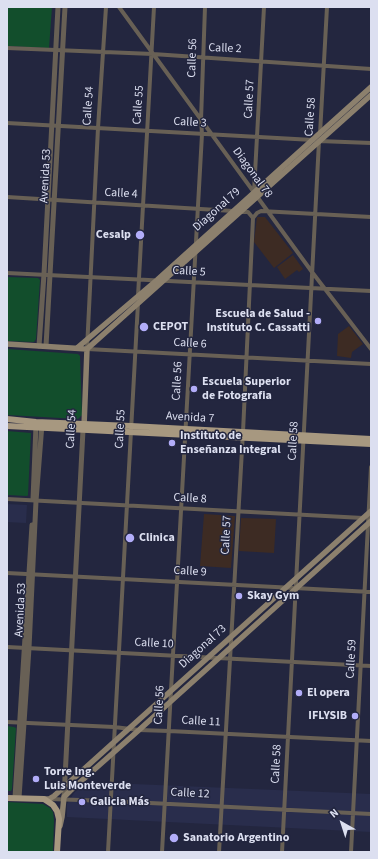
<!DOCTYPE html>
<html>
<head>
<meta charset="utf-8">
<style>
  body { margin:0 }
  #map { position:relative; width:378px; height:859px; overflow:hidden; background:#23263f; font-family:"Source Sans 3",sans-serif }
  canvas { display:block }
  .frame { position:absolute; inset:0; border:8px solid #dcdff0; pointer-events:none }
  .north { position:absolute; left:322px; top:803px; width:40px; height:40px; -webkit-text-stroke:3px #23263f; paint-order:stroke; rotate:321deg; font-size:11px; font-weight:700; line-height:16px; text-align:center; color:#dcdff0 }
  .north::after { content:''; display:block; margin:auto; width:14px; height:18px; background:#dcdff0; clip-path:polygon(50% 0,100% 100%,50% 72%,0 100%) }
</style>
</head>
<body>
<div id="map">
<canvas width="378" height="859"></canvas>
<div class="frame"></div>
<div class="north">N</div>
</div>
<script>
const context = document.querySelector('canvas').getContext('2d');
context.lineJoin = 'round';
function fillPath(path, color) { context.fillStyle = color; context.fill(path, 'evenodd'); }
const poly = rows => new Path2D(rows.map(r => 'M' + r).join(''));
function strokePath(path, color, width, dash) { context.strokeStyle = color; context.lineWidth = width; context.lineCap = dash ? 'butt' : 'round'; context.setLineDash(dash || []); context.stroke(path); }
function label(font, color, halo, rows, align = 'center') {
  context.font = font + ' "Source Sans 3",sans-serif'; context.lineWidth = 3; context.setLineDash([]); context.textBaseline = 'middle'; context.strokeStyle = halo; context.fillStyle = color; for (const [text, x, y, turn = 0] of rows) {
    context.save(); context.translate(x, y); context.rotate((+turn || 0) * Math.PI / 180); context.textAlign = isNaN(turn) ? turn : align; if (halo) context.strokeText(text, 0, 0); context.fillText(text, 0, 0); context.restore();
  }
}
fillPath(poly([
  [7,504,27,505,26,523,7,522],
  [86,782,371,794,371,832,67,817,67,804,74,793]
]), '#292d4c');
fillPath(poly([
  [257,217,265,217,293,253,274,268,254,242],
  [293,255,303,269,299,272,297,270,285,279,277,267],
  [349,326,363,344,352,352,351,358,337,356,338,334],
  [204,514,235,516,231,568,200,566],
  [241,518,276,519,274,553,239,551]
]), '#3d2b23');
fillPath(poly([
  [7,7,52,7,49,48,7,46],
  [7,277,38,278,40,280,36,339,34,342,7,341],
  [7,349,78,354,80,356,82,415,78,419,7,415],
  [7,431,31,433,28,495,27,496,7,495],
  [7,726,14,727,16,728,12,789,11,791,7,791],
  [7,802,43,804,50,808,53,812,54,820,53,852,7,852]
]), '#124e2c');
strokePath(poly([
  [106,7,98,128,87,349,371,364],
  [119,7,312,272,371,349],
  [7,48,153,54,371,69],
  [7,123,313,140],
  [320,134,327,7],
  [319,141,371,143],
  [254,192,264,7],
  [7,197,233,211],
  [241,212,248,212,253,218],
  [7,273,371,291],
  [138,296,154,7],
  [7,499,363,518],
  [7,573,371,592],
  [7,647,371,666],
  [7,722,114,727,139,730,169,731,371,741],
  [49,799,110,801,371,814],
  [108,852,138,303],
  [162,852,202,134,201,120,205,7],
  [219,852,243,432,253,218,257,213,261,211,371,217],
  [282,852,319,141],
  [351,852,371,467]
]), '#686055', 4);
strokePath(poly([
  [39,346,44,274,58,7],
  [46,346,65,7],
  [33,499,36,425],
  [64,797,83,430],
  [15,798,32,525],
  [19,798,29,648,36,501,42,424]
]), '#686055', 5);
strokePath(poly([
  [7,344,87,349],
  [77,348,157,280,371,87],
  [87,349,371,95],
  [84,427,87,349],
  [44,799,49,799,54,796,64,787,371,511],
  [60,826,62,817,64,797,70,791,139,730,371,521]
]), '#8c806d', 5.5);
strokePath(poly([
  [7,419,36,422,131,426,371,439],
  [7,426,371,444],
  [7,798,44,799,53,805,57,811,59,819,57,852]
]), '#a79880', 6);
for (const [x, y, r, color] of [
  [140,235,5,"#b2adf9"],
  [318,321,4,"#b2adf9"],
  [144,327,5,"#b2adf9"],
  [194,389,4,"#b2adf9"],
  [172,443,4,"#b2adf9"],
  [130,538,5,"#b2adf9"],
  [239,596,4,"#b2adf9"],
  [299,693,4,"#b2adf9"],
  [355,716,4,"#b2adf9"],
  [36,779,4,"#b2adf9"],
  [82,802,4,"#b2adf9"],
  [174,838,5,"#b2adf9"]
]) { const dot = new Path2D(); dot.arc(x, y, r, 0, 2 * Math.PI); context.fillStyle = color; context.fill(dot); strokePath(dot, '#23263f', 1.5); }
label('12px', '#dcdff0', '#23263f', [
  ["Calle 2",225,49,2],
  ["Calle 56",193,58,-88],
  ["Calle 57",250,99,-87],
  ["Calle 55",139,105,-86],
  ["Calle 54",89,106,-86],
  ["Calle 58",311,117,-86],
  ["Calle 3",190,123,3],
  ["Diagonal 78",252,173,54],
  ["Avenida 53",46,176,-87],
  ["Calle 4",121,194,3],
  ["Diagonal 79",217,210,-42],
  ["Calle 5",189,272,3],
  ["Calle 6",190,344,3],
  ["Calle 56",178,381,-87],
  ["Avenida 7",190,418,3],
  ["Calle 54",72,429,-87],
  ["Calle 55",121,429,-87],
  ["Calle 58",294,441,-87],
  ["Calle 8",190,499,3],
  ["Calle 57",227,535,-87],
  ["Calle 9",190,572,3],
  ["Avenida 53",21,610,-87],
  ["Calle 10",154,644,3],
  ["Diagonal 73",203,647,-42],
  ["Calle 59",352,659,-87],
  ["Calle 56",160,705,-87],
  ["Calle 11",201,722,3],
  ["Calle 58",277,764,-87],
  ["Calle 12",190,794,3]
]);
label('bold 12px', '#dcdff0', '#23263f', [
  ["Cesalp",131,235,"right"],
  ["Escuela de Salud -",310,314,"right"],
  ["Instituto C. Cassatti",310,328,"right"],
  ["CEPOT",153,327],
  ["Escuela Superior",202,382],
  ["de Fotografia",202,396],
  ["Instituto de",180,436],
  ["Enseñanza Integral",180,450],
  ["Clinica",139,538],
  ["Skay Gym",247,596],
  ["El opera",307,693],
  ["IFLYSIB",347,716,"right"],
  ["Torre Ing.",44,772],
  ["Luis Monteverde",44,786],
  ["Galicia Más",90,802],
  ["Sanatorio Argentino",183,838]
], 'left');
</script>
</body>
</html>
